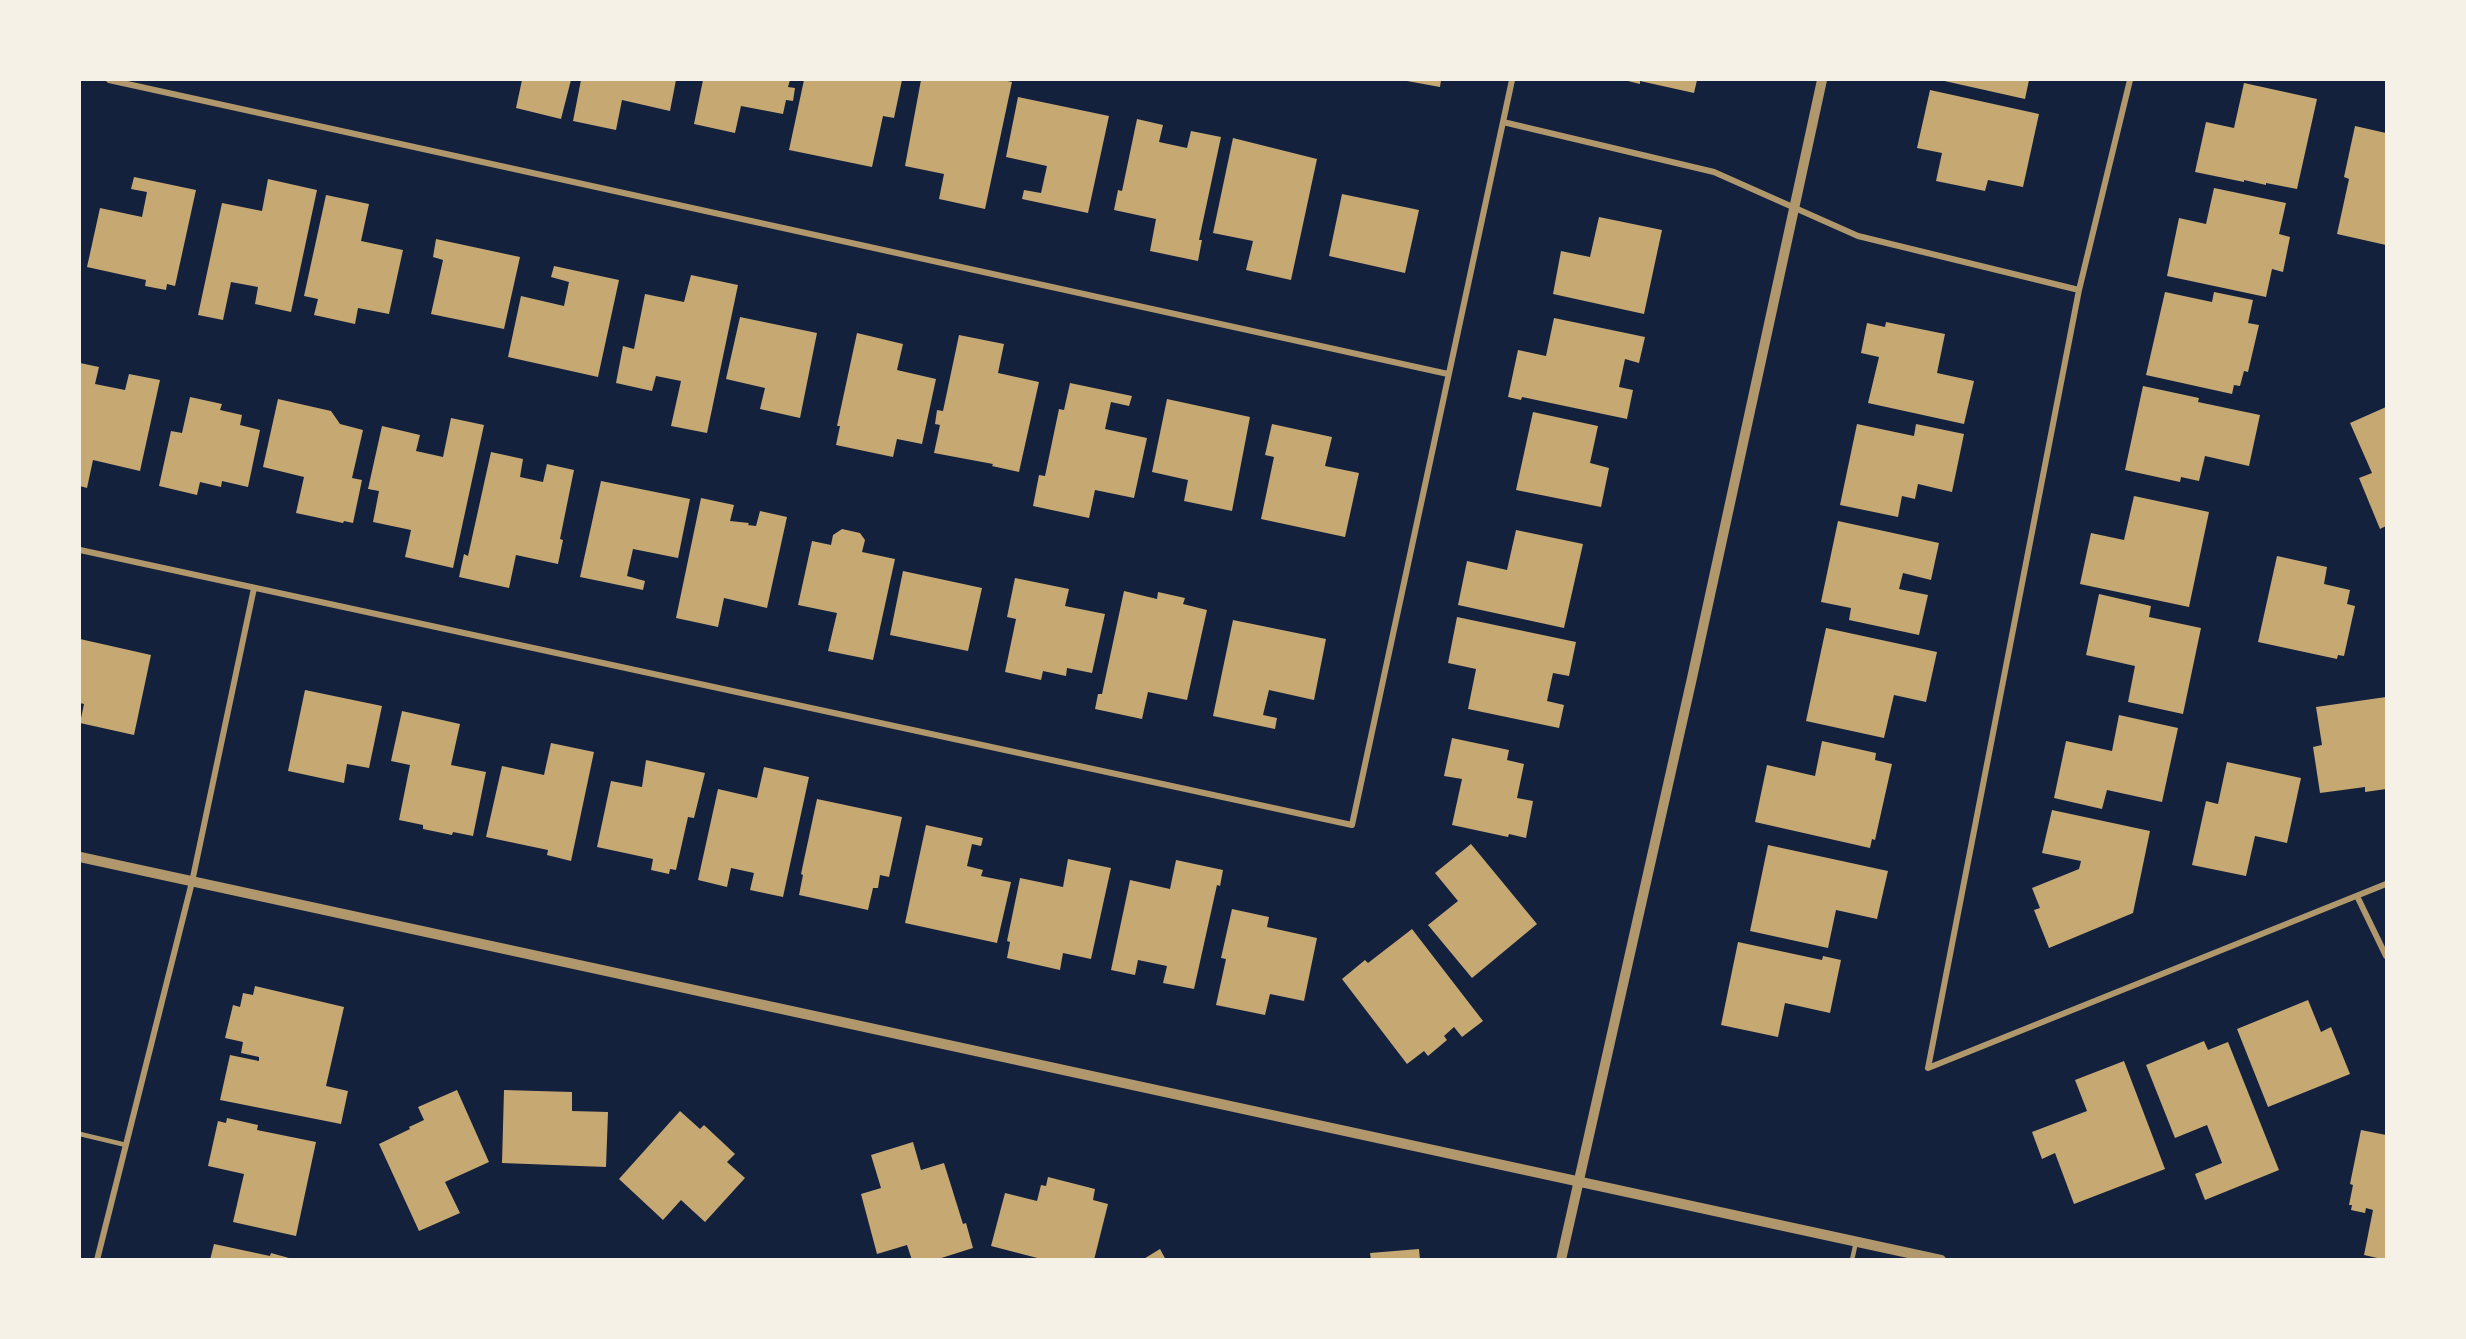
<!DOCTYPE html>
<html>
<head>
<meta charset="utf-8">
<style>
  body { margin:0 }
  #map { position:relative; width:2466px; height:1339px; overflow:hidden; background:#14213d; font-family:"Exo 2",sans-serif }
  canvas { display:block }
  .frame { position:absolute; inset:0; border:81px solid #f6f1e7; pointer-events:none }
</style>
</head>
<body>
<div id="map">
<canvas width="2466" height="1339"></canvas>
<div class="frame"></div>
</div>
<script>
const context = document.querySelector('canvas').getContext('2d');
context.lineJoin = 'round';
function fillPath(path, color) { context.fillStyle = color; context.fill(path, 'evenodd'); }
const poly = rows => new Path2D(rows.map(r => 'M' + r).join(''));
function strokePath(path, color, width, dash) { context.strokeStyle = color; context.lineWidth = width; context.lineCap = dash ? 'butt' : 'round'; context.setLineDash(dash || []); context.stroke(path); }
fillPath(poly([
  [522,80,571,80,561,119,516,108],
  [581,80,676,80,670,111,622,100,616,130,573,121],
  [703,80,790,80,788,87,795,88,793,101,786,100,783,114,741,106,735,133,694,124],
  [804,80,902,80,894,118,883,116,872,167,789,150],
  [921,80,1003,80,1012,82,985,209,939,199,944,174,905,166],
  [1624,80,1697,80,1694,93,1640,81,1640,84],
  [1940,80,2029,80,2025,99],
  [1407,81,1407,80,1441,80,1440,87],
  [2244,83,2317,99,2297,189,2266,183,2266,185,2244,180,2244,182,2195,172,2206,122,2234,128],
  [1930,90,2039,114,2023,187,1988,180,1985,191,1936,181,1942,153,1917,148],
  [1018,97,1109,116,1088,213,1022,199,1024,190,1041,193,1047,166,1006,157],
  [1137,119,1163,125,1159,142,1187,148,1191,131,1221,137,1199,240,1202,240,1198,261,1150,251,1156,219,1114,210,1118,190,1122,191],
  [2355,126,2386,133,2386,245,2337,234,2349,179,2344,177],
  [1233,138,1317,159,1291,280,1246,270,1253,241,1213,233],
  [134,177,196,190,175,286,167,284,166,290,145,286,146,280,87,267,100,208,142,217,147,192,131,189],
  [268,179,317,190,291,312,255,304,258,287,231,282,223,320,198,315,222,203,262,211],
  [2214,188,2286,203,2279,234,2290,237,2283,272,2272,269,2266,297,2167,276,2179,218,2206,224],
  [1342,194,1419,210,1405,273,1329,256],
  [326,195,369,204,361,241,403,250,389,314,358,308,355,324,314,315,318,299,304,296],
  [1599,217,1662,230,1644,314,1553,294,1561,251,1590,257],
  [436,239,520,257,504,329,431,314,443,260,433,257],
  [554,266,619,280,598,377,508,357,521,296,564,306,569,282,551,277],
  [691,275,738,285,707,433,671,426,681,381,656,376,652,391,616,383,623,346,634,349,645,294,684,302],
  [2165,292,2212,302,2214,292,2253,300,2248,323,2259,325,2248,372,2244,371,2240,386,2234,385,2232,394,2146,375],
  [740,317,817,333,800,418,760,409,765,388,726,379],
  [1554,318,1645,337,1639,363,1625,359,1619,387,1633,390,1627,419,1522,397,1521,400,1508,397,1518,350,1546,356],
  [1886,322,1945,334,1937,373,1974,381,1964,424,1868,403,1879,357,1861,353,1867,323,1885,327],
  [857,333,903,344,897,370,936,379,922,444,897,439,893,457,836,445,840,426,837,426],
  [959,335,1004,344,998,373,1039,382,1019,472,992,466,993,464,934,453,940,425,935,424,937,410,943,411],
  [80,363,99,367,95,384,125,390,129,374,160,380,140,471,93,460,87,488,80,486],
  [1070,383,1132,396,1129,406,1111,402,1105,429,1147,438,1134,498,1095,490,1089,518,1033,506,1039,475,1045,476,1059,409,1064,410],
  [2143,386,2199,398,2198,402,2260,415,2249,466,2205,456,2199,481,2181,477,2180,482,2125,470],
  [190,397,222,404,220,410,242,415,240,425,260,430,248,487,222,481,221,487,200,482,197,495,159,486,171,431,182,433],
  [278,399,331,411,340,424,363,430,352,478,362,480,353,523,344,521,343,523,296,513,304,477,263,467],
  [1167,399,1250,417,1232,511,1184,501,1188,480,1152,472],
  [2386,407,2386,526,2380,529,2359,478,2372,473,2350,423],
  [1533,412,1598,426,1590,463,1609,468,1601,507,1516,490],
  [451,418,484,425,453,568,405,557,411,530,373,522,379,491,368,489,382,426,420,435,416,451,443,457],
  [1272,424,1332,437,1325,466,1359,473,1345,537,1261,519,1274,457,1265,455],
  [1857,424,1914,436,1916,424,1964,434,1952,492,1918,484,1915,499,1902,496,1898,517,1840,505],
  [491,452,523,459,520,477,543,482,547,464,574,470,560,539,563,540,558,564,516,555,509,588,459,577,464,554,468,556],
  [601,481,690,499,678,558,633,549,627,576,645,581,643,590,580,577],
  [2134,496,2209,512,2189,607,2080,584,2091,533,2124,540],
  [701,498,734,505,730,521,749,523,748,525,756,526,760,511,787,517,767,608,724,598,718,627,676,618],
  [1838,521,1939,543,1931,580,1903,573,1899,589,1928,595,1919,635,1849,620,1851,608,1821,602],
  [842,529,860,533,865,540,862,552,895,559,873,660,828,651,837,613,798,605,812,541,831,545,833,535],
  [1516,530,1583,544,1564,628,1458,605,1467,561,1507,570],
  [2277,556,2327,567,2324,584,2350,590,2347,604,2355,606,2344,656,2338,655,2337,659,2258,642],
  [903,571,982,588,968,651,890,635],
  [1015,578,1069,589,1065,606,1105,614,1092,673,1067,668,1066,676,1043,671,1041,680,1005,672,1016,619,1007,617],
  [1124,591,1157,599,1158,592,1185,598,1183,604,1207,610,1187,700,1148,692,1142,719,1095,709,1098,694,1102,694],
  [2099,594,2151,606,2149,617,2201,628,2183,714,2128,702,2135,666,2086,655],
  [1457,617,1576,642,1569,676,1553,673,1547,701,1564,705,1559,728,1468,709,1476,669,1448,663],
  [1233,620,1326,639,1314,700,1269,690,1263,715,1277,718,1275,729,1213,716],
  [1826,628,1937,652,1926,702,1894,695,1884,738,1806,721],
  [80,639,151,655,134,735,80,723,84,704,80,703],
  [305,690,382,706,369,768,347,764,344,783,288,771],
  [2386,697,2386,789,2365,792,2365,787,2320,793,2313,747,2322,745,2316,707],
  [402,711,460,724,451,765,486,772,473,836,453,832,452,835,423,829,423,825,399,820,410,765,391,761],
  [2119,715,2178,728,2162,802,2107,790,2102,809,2054,798,2066,741,2112,751],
  [1452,738,1509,750,1507,760,1524,764,1517,798,1533,801,1526,838,1509,834,1508,837,1452,825,1462,779,1444,776],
  [1822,741,1876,753,1875,760,1892,764,1875,840,1872,839,1870,848,1755,822,1767,765,1815,776],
  [551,743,594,752,571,861,547,855,548,850,486,837,502,766,544,775],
  [646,760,705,773,694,818,688,817,676,870,670,869,669,874,651,870,653,859,597,847,611,781,642,787],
  [2227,762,2301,778,2287,843,2255,836,2246,876,2192,865,2206,801,2218,804],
  [764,767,809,777,783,897,750,890,754,873,731,868,727,887,698,880,718,789,757,798],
  [817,799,902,817,889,877,880,875,878,888,873,888,868,910,799,895,803,875,801,874],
  [2052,810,2150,831,2133,913,2049,948,2034,910,2040,908,2032,888,2079,869,2081,861,2042,853],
  [926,825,983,838,981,846,972,844,967,866,983,870,981,876,1011,882,997,943,905,923],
  [1471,844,1537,924,1472,978,1428,925,1458,901,1435,873],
  [1768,845,1888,871,1877,919,1836,910,1828,948,1750,931],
  [1068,859,1111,868,1091,959,1063,953,1060,970,1007,958,1010,942,1007,941,1020,878,1063,887],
  [1176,860,1223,870,1220,886,1217,885,1194,989,1163,983,1167,966,1138,960,1135,975,1111,970,1130,880,1170,889],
  [1232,909,1269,917,1267,927,1317,938,1304,1001,1270,994,1265,1015,1216,1005,1226,959,1221,958],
  [1412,929,1483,1021,1462,1037,1454,1027,1444,1036,1447,1040,1428,1056,1424,1051,1407,1064,1342,979,1365,960,1368,963],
  [1738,942,1822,960,1823,956,1841,960,1830,1013,1785,1003,1778,1037,1721,1025],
  [255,986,344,1007,326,1086,348,1091,341,1124,220,1100,230,1055,259,1061,259,1057,241,1053,243,1042,225,1038,233,1005,240,1007,243,993,253,995],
  [2308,1000,2321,1032,2331,1027,2350,1074,2268,1107,2237,1029],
  [2204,1041,2208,1050,2228,1042,2279,1170,2205,1200,2195,1174,2222,1163,2207,1125,2175,1138,2146,1065],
  [2124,1061,2165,1169,2074,1204,2055,1153,2042,1159,2032,1132,2087,1111,2075,1080],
  [457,1090,489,1162,445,1182,460,1213,419,1231,379,1144,410,1129,409,1127,424,1120,418,1107],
  [504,1090,572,1092,572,1111,608,1112,606,1167,502,1163],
  [680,1111,700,1129,704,1125,735,1154,727,1162,745,1178,705,1222,681,1200,663,1220,619,1179],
  [227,1118,258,1125,257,1130,316,1142,296,1236,233,1222,244,1174,208,1166,218,1121,226,1123],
  [2361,1130,2386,1135,2386,1260,2364,1255,2373,1210,2366,1208,2365,1213,2351,1210,2352,1205,2349,1205,2353,1185,2350,1184],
  [913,1142,921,1170,944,1163,963,1224,966,1223,973,1248,935,1260,912,1260,907,1245,877,1254,861,1194,881,1188,871,1155],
  [1048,1177,1095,1189,1093,1200,1108,1204,1094,1260,1045,1260,991,1246,1005,1193,1037,1201,1041,1185,1046,1186],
  [214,1244,270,1256,271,1253,296,1260,210,1260],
  [1160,1249,1166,1260,1142,1260],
  [1419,1249,1420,1260,1371,1260,1370,1253]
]), '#c6a872');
strokePath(poly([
  [80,1134,126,1145],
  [1852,1260,1856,1242]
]), '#b1986c', 4.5);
strokePath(poly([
  [109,80,1448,374],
  [1503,122,1714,172,1858,236,2079,290],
  [80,550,1352,825,1512,80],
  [2357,896,2386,956],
  [1928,1068,2079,290,2130,80],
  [1928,1068,2386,884],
  [97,1260,192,882,254,588]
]), '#b1986c', 6);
strokePath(poly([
  [80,857,1941,1260],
  [1561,1260,1692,678,1822,80]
]), '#b1986c', 10);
</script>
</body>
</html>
